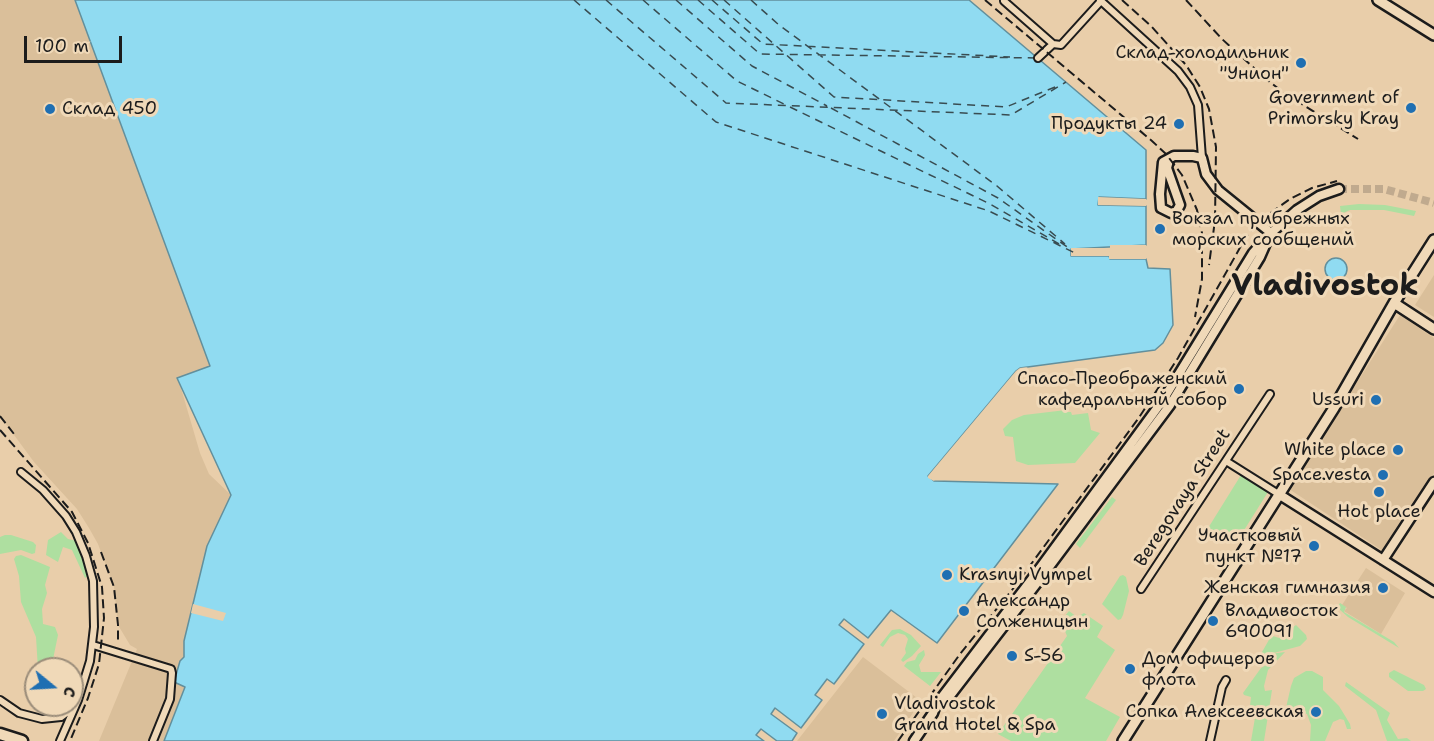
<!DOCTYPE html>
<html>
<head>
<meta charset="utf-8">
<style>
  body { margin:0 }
  #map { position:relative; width:1434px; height:741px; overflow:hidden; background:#e9ceaa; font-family:"Shantell Sans",sans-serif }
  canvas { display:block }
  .north { position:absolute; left:24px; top:657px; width:60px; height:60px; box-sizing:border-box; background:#f0d9b8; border:2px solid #9b8d7a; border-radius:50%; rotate:108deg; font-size:16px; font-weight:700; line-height:24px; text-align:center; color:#1c1c1c }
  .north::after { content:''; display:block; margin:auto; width:21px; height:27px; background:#1f6fb2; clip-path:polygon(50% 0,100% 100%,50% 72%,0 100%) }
  .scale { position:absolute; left:24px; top:36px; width:98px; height:27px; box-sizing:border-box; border:3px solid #1c1c1c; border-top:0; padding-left:8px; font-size:18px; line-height:21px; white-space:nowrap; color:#1c1c1c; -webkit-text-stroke:4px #f0d9b8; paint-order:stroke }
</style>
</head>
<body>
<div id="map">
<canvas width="1434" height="741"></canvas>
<div class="north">С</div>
<div class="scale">100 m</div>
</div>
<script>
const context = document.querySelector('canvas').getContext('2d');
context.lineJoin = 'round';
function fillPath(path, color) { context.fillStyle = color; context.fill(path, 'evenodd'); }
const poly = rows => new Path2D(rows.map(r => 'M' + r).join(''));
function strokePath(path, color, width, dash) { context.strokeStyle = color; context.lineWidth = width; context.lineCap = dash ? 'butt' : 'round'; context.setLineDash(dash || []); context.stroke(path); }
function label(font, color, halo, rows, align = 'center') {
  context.font = font + ' "Shantell Sans",sans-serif'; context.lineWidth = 6; context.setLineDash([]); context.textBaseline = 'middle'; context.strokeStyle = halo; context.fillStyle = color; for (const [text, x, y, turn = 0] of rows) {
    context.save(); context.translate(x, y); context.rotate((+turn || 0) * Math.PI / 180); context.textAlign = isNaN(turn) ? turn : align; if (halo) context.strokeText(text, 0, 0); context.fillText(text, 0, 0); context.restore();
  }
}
fillPath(poly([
  [0,0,75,0,210,366,178,378,200,453,209,474,231,495,207,547,184,641,184,657,174,682,185,686,164,741,99,741,137,649,130,645,118,625,114,587,98,544,89,528,77,509,34,462,0,416],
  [1434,275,1434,317,1415,305],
  [1400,315,1434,338,1434,473,1383,551,1289,489],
  [1366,568,1405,593,1381,634,1344,611,1347,608,1342,605],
  [863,657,921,701,894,741,797,741]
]), '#dabf9a');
fillPath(poly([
  [1359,204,1385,205,1416,211,1414,216,1384,210,1350,210,1341,214,1340,206],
  [1066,410,1067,412,1071,412,1072,415,1088,413,1091,430,1100,433,1075,463,1028,465,1016,461,1013,437,1005,436,1003,429,1012,420,1024,415],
  [1241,475,1268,492,1236,543,1227,538,1224,543,1205,533],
  [1112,497,1116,500,1080,548,1076,544],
  [61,532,68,539,77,541,89,575,85,578,72,550,63,547,58,562,46,555,48,540],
  [5,535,11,535,33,542,36,545,35,553,32,554,21,550,0,554,0,537],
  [21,555,50,567,45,585,47,593,42,609,43,624,55,627,58,635,51,669,38,669,36,637,21,602,19,576,14,559,16,556],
  [1123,575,1126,577,1129,591,1123,615,1121,619,1118,620,1102,604,1120,576],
  [1340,603,1346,607,1344,612,1394,642,1399,648,1348,617,1339,609,1338,606],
  [1069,611,1077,617,1084,613,1103,626,1097,637,1115,650,1085,698,1120,717,1106,741,1011,741,998,734,1067,636,1061,621],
  [1296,625,1306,635,1307,639,1300,646,1270,654,1285,652,1268,670,1264,686,1265,691,1272,690,1264,741,1251,741,1256,712,1250,706,1251,697,1244,695,1243,693,1261,668,1266,665,1268,659,1263,664,1258,659,1270,638,1273,636,1279,638],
  [900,629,911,635,921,646,912,656,903,662,901,660,906,653,905,649,908,639,905,635,898,633,890,637,883,647,880,645,892,630],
  [924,650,925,655,919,665,921,672,941,672,930,686,904,666,907,662,915,660,918,654],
  [1394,670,1424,685,1426,689,1423,691,1408,691,1389,677,1389,673],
  [1306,671,1312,671,1323,677,1323,690,1339,706,1350,724,1351,729,1347,729,1344,720,1340,719,1333,722,1325,741,1310,741,1311,725,1307,714,1294,711,1285,712,1291,686,1294,678],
  [1346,682,1390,713,1387,720,1398,739,1407,738,1411,741,1387,741,1376,710,1345,686]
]), '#aedfa0');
const water = poly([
  [75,0,969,0,1146,150,1146,199,1099,197,1098,205,1146,206,1146,245,1071,249,1071,256,1109,256,1110,259,1146,259,1148,268,1170,269,1173,325,1163,343,1155,350,1020,368,1016,371,928,476,934,481,1058,484,937,643,891,610,868,638,844,619,839,625,864,644,834,684,827,679,815,695,822,700,801,728,775,708,771,714,797,733,792,741,777,741,761,729,756,735,764,741,164,741,185,687,174,682,180,661,184,657,184,641,207,546,231,495,177,378,210,366,75,0],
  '1325 269a11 11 0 1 1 22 0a11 11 0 1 1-22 0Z'
]);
fillPath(water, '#90dbf1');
strokePath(water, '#628f9c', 1.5);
fillPath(poly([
  [1098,197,1146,199,1146,202,1101,200,1101,202,1146,203,1146,206,1098,205],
  [1110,245,1146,245,1146,248,1113,248,1111,251,1074,253,1109,253,1112,256,1146,256,1146,259,1109,259,1109,256,1071,256,1071,248,1110,248],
  [1028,367,1018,373,931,477,936,478,934,481,928,478,928,476,1016,371,1020,368],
  [193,604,226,613,223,621,191,613]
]), '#e9ceaa');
strokePath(poly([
  [574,0,716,122,989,211,1075,253],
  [606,0,726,103,1011,115,1066,82],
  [643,0,737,81,786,105],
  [676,0,752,66,827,106],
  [698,0,760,54,1037,58],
  [712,0,763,44,1010,57],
  [724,0,834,97,1006,107,1060,85],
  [751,0,779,25,997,186,1065,244],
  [790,107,990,204,1061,245],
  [831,108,998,198,1070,249]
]), '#394c51', 1.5, [8, 6]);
strokePath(poly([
  [1339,189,1384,189,1434,203]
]), '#c0aa8e', 8, [8, 4]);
const street = poly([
  [1100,0,1178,71,1190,87,1198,105,1202,158],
  [1004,1,1053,44,1061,45,1101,1],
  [1038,58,1053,44],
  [1226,461,1280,495],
  [21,472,43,490,66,516,76,532,86,556,93,581,94,627,90,661,78,700,60,741],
  [1141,589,1270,394],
  [93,645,171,669,172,673,170,699,153,741],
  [0,700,19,713,42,719,61,717,74,707],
  [1210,741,1222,687,1226,680]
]);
const secondary = poly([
  [1169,160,1167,168,1180,205,1176,212,1171,213,1161,208,1160,194,1163,162,1174,156,1193,156,1202,158,1206,174,1218,190,1271,233],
  [1280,495,1434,592],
  [1383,560,1434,482],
  [949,697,1040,579,1170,405,1260,257,1267,241],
  [914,741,933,713,936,705,1035,575,1163,400,1253,253,1271,233,1297,210,1319,196,1339,189]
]);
const primary = poly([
  [1378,0,1434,35],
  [1394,303,1434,329],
  [1123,741,1334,408,1394,303,1434,240]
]);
const highway = poly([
  [0,734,22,741]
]);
strokePath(street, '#1c1c1c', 10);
strokePath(secondary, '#1c1c1c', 13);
strokePath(primary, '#1c1c1c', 14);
strokePath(highway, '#1c1c1c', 15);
strokePath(street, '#f0d9b8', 6);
strokePath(secondary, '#f0d9b8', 8);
strokePath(primary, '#f0d9b8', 9);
strokePath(highway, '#f0d9b8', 10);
strokePath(poly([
  [985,0,1152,141,1166,154,1182,175,1197,210,1202,233,1202,279,1195,317],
  [1122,0,1152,27,1186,65,1200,87,1209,109,1216,147,1215,220,1209,265],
  [1186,0,1222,39,1265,78,1284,93,1358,139],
  [0,416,14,434],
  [0,430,72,512,88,543,102,587,104,618,99,664,88,698,70,741],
  [101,552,114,587,118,625,118,642],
  [898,741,960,654,1012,590,1138,419,1178,358,1246,237,1258,222,1290,199,1312,188,1337,181]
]), '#1c1c1c', 2, [9, 4.5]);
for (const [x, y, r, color] of [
  [1301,63,6,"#1f6fb2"],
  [1411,108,6,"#1f6fb2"],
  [50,109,6,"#1f6fb2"],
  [1179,124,6,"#1f6fb2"],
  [1160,229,6,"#1f6fb2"],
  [1239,389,6,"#1f6fb2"],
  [1376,400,6,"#1f6fb2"],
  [1398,450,6,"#1f6fb2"],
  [1383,475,6,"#1f6fb2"],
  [1379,492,6,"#1f6fb2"],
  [1314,546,6,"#1f6fb2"],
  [947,575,6,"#1f6fb2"],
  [1383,588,6,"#1f6fb2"],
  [964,611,6,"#1f6fb2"],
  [1213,621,6,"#1f6fb2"],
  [1012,656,6,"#1f6fb2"],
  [1130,669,6,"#1f6fb2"],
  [1316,712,6,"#1f6fb2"],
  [882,714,6,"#1f6fb2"]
]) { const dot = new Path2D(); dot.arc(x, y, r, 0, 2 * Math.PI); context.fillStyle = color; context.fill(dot); strokePath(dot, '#f0d9b8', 2); }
label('18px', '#1c1c1c', '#f0d9b8', [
  ["Склад-холодильник",1289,53],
  ["\"Унион\"",1289,74],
  ["Government of",1399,98],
  ["Primorsky Kray",1399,119],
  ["Склад 450",62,109,"left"],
  ["Продукты 24",1167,124],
  ["Вокзал прибрежных",1172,219,"left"],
  ["морских сообщений",1172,240,"left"],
  ["Спасо-Преображенский",1227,379],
  ["кафедральный собор",1227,400],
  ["Ussuri",1364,400],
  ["White place",1386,450],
  ["Space.vesta",1371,475],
  ["Hot place",1379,512,"center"],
  ["Участковый",1302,536],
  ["пункт №17",1302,557],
  ["Krasnyi Vympel",959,575,"left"],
  ["Женская гимназия",1371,588],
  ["Александр",976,601,"left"],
  ["Солженицын",976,622,"left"],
  ["Владивосток",1225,611,"left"],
  ["690091",1225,632,"left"],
  ["S-56",1024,656,"left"],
  ["Дом офицеров",1142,659,"left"],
  ["флота",1142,680,"left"],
  ["Vladivostok",894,704,"left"],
  ["Grand Hotel & Spa",894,725,"left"],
  ["Сопка Алексеевская",1304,712]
], 'right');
label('18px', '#1c1c1c', '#f0d9b8', [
  ["Beregovaya Street",1183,498,-57]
]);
label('bold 30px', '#1c1c1c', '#f0d9b8', [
  ["Vladivostok",1325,287]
]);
</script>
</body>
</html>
